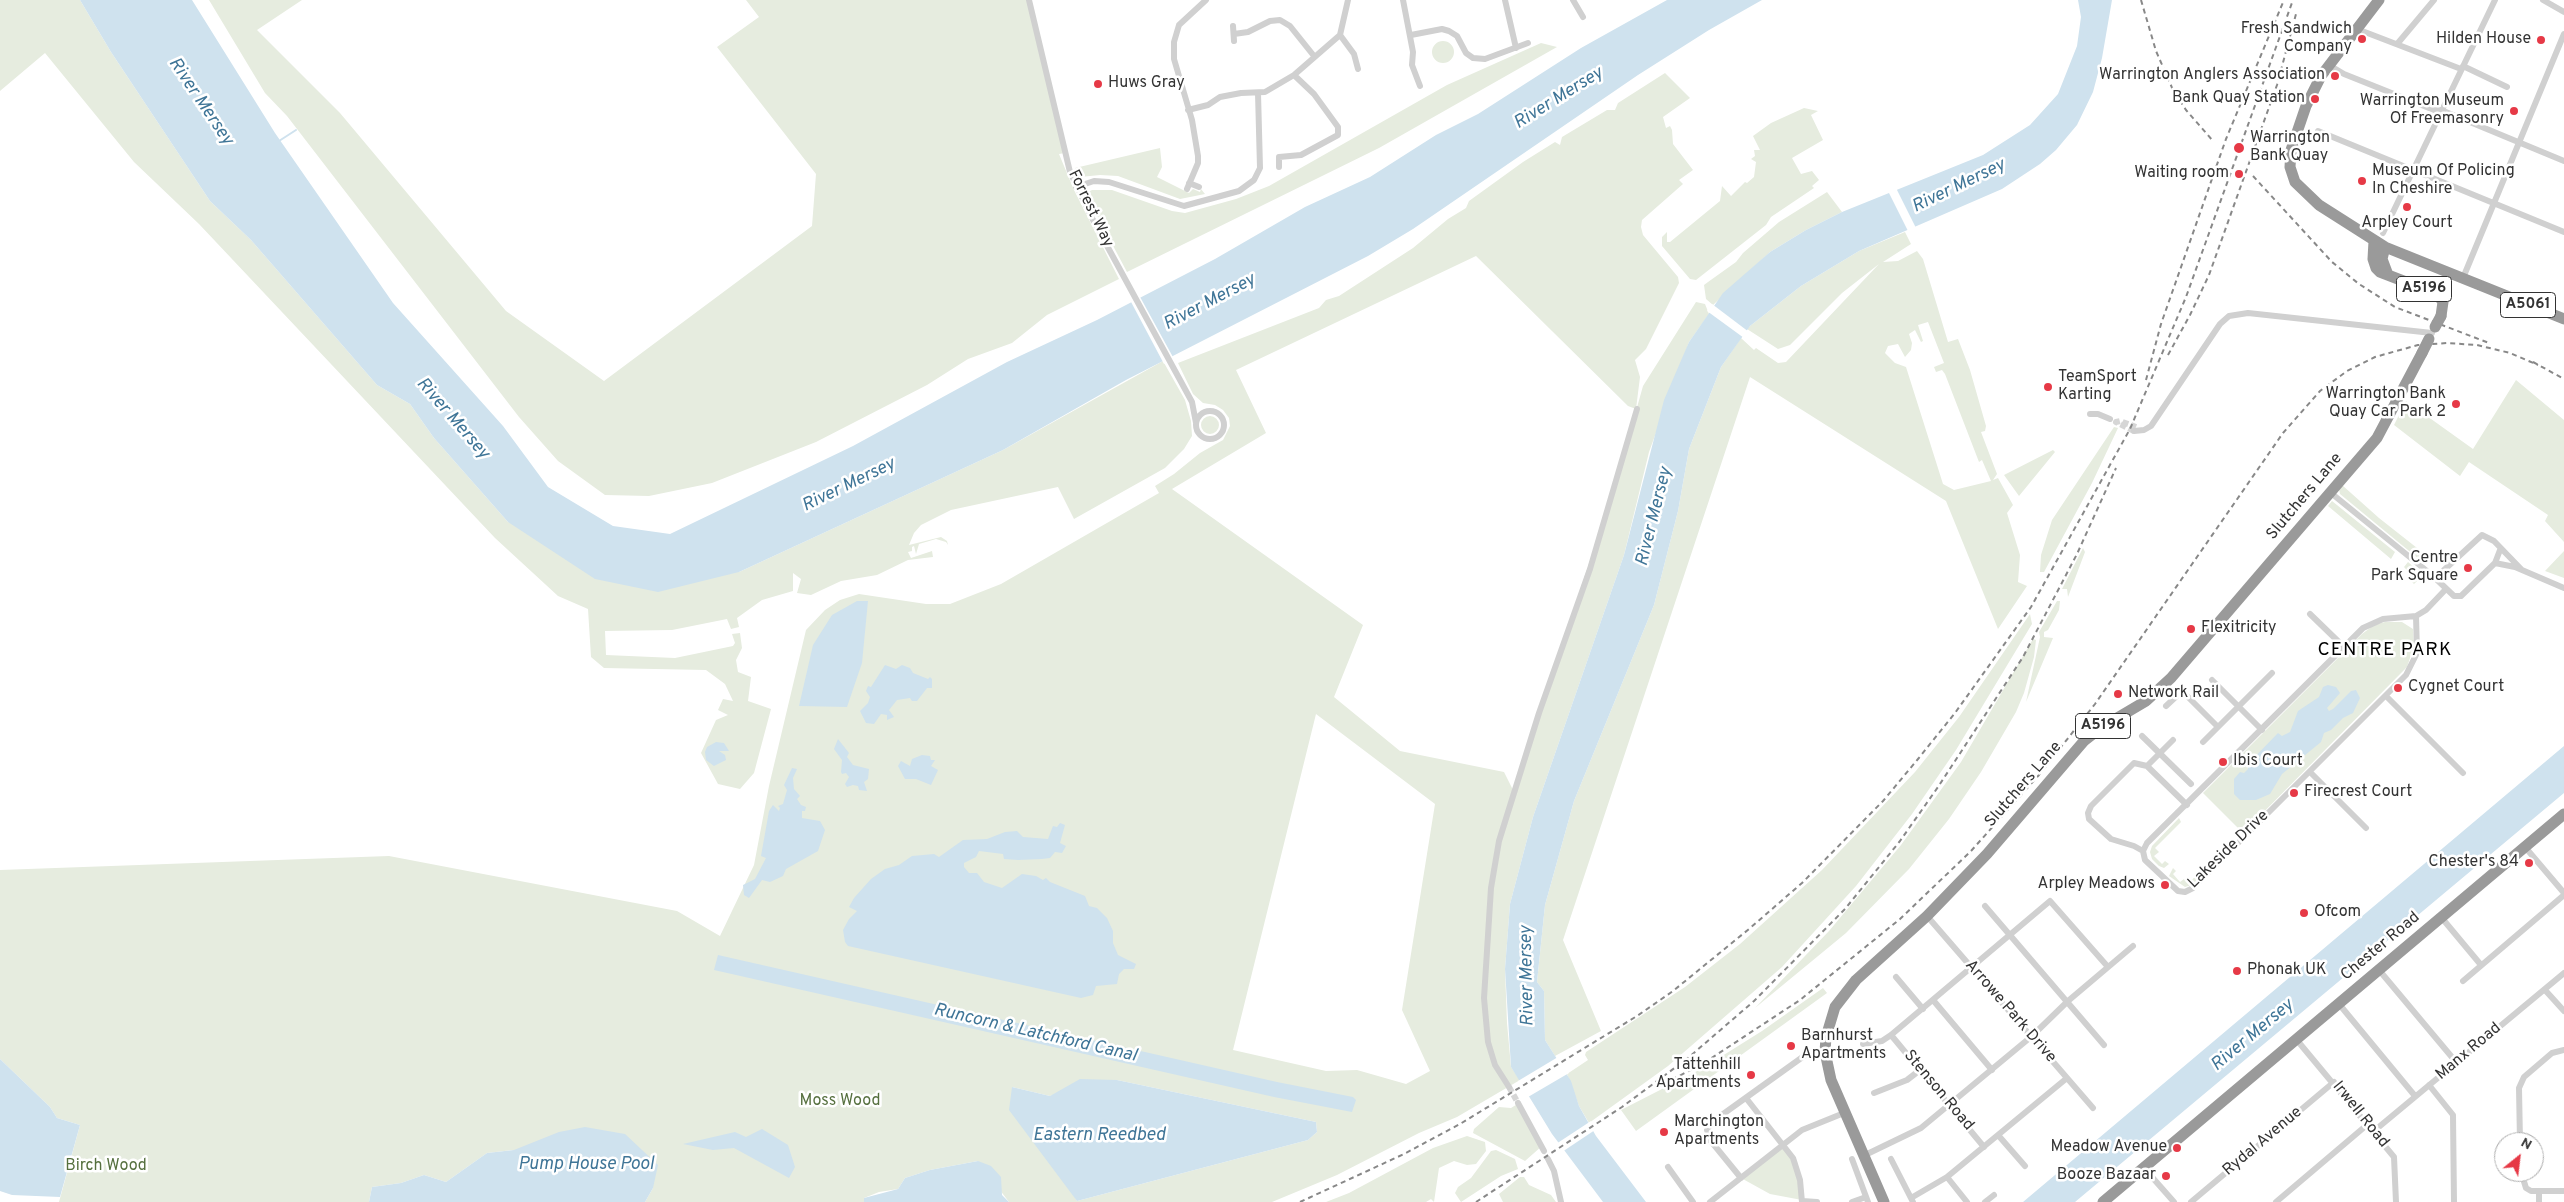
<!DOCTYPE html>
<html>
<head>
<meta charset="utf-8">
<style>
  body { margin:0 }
  #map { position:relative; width:2564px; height:1202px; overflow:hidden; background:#fff; font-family:Overpass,sans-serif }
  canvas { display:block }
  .north { position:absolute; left:2494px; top:1132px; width:50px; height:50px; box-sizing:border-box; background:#fff; border:1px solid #adadad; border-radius:50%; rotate:29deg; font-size:14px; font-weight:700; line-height:20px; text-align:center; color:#333 }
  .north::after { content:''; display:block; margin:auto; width:18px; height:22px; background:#e63946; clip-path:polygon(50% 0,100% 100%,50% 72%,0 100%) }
</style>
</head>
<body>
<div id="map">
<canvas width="2564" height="1202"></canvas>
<div class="north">N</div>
</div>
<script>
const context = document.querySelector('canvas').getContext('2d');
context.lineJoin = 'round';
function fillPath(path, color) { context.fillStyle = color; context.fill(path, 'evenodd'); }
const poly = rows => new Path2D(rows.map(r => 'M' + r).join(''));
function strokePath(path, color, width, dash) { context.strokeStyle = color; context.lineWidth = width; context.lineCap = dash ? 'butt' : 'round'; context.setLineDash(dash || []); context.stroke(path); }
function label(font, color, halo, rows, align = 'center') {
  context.font = font + ' Overpass,sans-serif'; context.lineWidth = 5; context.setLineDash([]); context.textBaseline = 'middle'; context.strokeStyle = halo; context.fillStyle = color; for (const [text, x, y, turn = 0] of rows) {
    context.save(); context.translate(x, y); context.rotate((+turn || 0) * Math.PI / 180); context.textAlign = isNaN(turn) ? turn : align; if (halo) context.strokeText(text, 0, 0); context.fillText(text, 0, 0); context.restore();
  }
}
fillPath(poly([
  [0,0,80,0,111,52,210,201,251,240,377,385,410,404,434,438,508,522,739,572,1003,450,1163,361,1185,400,1191,421,1192,436,1184,449,1165,468,1074,519,1058,487,951,510,921,525,914,533,909,545,941,537,947,541,948,545,946,542,936,539,919,544,916,554,914,546,912,547,912,551,908,552,911,558,932,551,933,557,908,560,877,575,841,581,811,595,797,593,801,579,793,573,793,591,762,600,737,618,739,627,731,629,727,619,672,630,605,631,606,655,675,658,733,646,735,643,732,634,740,633,742,648,736,660,738,672,751,677,748,701,771,709,754,773,740,789,718,784,701,753,716,720,728,715,718,710,723,699,733,701,725,684,706,670,604,668,591,657,588,609,558,596,495,538,199,224,134,162,45,53,0,91],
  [209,0,302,0,257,30,340,113,506,311,604,381,812,226,816,174,717,47,759,17,746,0,1029,0,1065,153,1059,154,1074,190,1119,279,1047,315,1012,343,968,359,927,385,816,442,712,483,649,496,605,495,558,461,519,417,287,116,265,93],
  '1432 52a11 11 0 1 1 22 0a11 11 0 1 1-22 0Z',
  [1541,43,1557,47,1379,148,1127,272,1087,197,1088,192,1092,190,1112,190,1172,211,1185,213,1236,199,1269,186,1447,85],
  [1665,73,1690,98,1663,117,1666,128,1670,126,1672,130,1673,144,1693,170,1679,180,1683,184,1642,220,1641,227,1643,235,1678,277,1679,283,1646,349,1635,360,1640,377,1636,409,1628,406,1476,256,1236,370,1266,433,1172,489,1363,625,1334,697,1400,751,1504,772,1513,790,1615,486,1643,386,1696,302,1705,304,1709,314,1689,342,1649,452,1624,555,1533,817,1510,904,1505,969,1507,1023,1511,1067,1520,1080,1457,1117,1419,1133,1337,1175,1272,1202,1009,1202,978,1161,930,1170,905,1178,898,1189,879,1192,864,1198,864,1202,645,1202,653,1188,513,1150,487,1153,446,1182,424,1175,401,1183,372,1187,369,1202,59,1202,80,1125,57,1118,50,1107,0,1059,0,870,389,856,677,911,720,936,754,865,769,786,806,630,825,610,840,600,859,594,926,604,950,604,1001,584,1159,493,1155,486,1174,474,1200,453,1223,440,1230,426,1229,418,1223,410,1215,405,1203,403,1193,394,1178,363,1319,308,1326,300,1339,296,1413,248,1448,219,1466,208,1469,201,1523,162,1555,142,1560,145,1562,137,1607,110,1615,110,1618,103],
  [1316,714,1435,804,1402,1010,1430,1071,1406,1084,1357,1070,1326,1071,1233,1050],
  [1117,1080,1316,1122,1317,1132,1308,1140,1077,1201,1012,1087,1050,1096],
  [1804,108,1818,111,1811,115,1823,140,1792,158,1801,174,1812,171,1819,180,1812,186,1814,188,1771,217,1766,225,1696,280,1690,279,1662,246,1662,237,1667,232,1667,242,1670,242,1720,201,1722,186,1731,196,1745,182,1747,183,1754,177,1756,162,1751,159,1755,156,1754,150,1760,150,1753,136,1771,123],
  [1160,148,1162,167,1157,177,1189,193,1193,189,1200,192,1201,189,1205,194,1180,199,1118,176,1100,175,1080,177,1075,168],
  [1827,192,1842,212,1806,230,1770,252,1713,305,1706,299,1704,285,1708,282,1736,262,1743,253,1779,222],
  [1905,232,1911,244,1883,262,1898,261,1917,251,1923,259,1948,342,1958,339,1970,370,1986,426,1985,431,1981,432,1997,474,1993,480,1998,478,2013,505,2007,513,2020,555,2018,582,2027,586,1998,629,1946,501,1750,377,1563,940,1601,1031,1555,1056,1545,1040,1544,991,1537,982,1545,905,1574,801,1654,605,1678,511,1689,449,1721,367,1741,338,1754,350,1756,348,1778,363,1786,362,1879,264,1842,293,1790,345,1778,349,1747,329,1750,326,1801,286,1859,251],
  [1928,322,1944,363,1934,367,1936,372,1942,370,1945,374,1979,462,1982,460,1991,481,1954,490,1943,484,1906,367,1895,363,1885,353,1888,346,1898,344,1905,357,1911,350,1912,343,1909,334,1915,330,1921,342,1923,341,1918,325],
  [2516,380,2564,420,2564,542,2545,521,2548,515,2469,462,2460,476,2394,425,2406,401,2473,449],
  '1201 425a9 9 0 1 1 18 0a9 9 0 1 1-18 0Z',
  [2114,427,2118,428,2092,483,2044,572,2040,572,2041,555,2052,520],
  [2053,450,2055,452,2019,496,2004,475],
  [2342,485,2379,518,2431,559,2428,562,2420,560,2340,494,2339,489],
  [2332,501,2395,552,2391,559,2328,506],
  [2083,548,2085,552,2068,597,2067,589,2062,589],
  [2564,551,2564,578,2545,571],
  [2408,562,2423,575,2414,584,2411,581,2414,578,2404,567],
  [2057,601,2060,601,2059,610,2048,630,2044,632,2044,637,2053,638,2026,702,2040,637,2039,632],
  [2030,614,2032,624,1956,750,1912,814,1856,886,1782,967,1668,1066,1589,1123,1579,1106,1567,1074,1588,1060,1585,1055,1586,1052,1685,987,1740,944,1822,870,1915,772,1959,717],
  [2385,622,2402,622,2413,629,2414,646,2407,667,2243,833,2203,793,2362,634,2374,625],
  [2033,639,2036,640,2034,657,2024,693,2016,712,1981,772,1949,819,1909,869,1846,933,1755,1008,1829,931,1901,845,1961,762],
  [2179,818,2181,822,2155,848,2159,852,2154,856,2162,864,2165,861,2169,864,2164,868,2159,866,2152,859,2150,852,2152,846],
  [2214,856,2218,859,2192,885,2185,887,2169,876,2173,868,2176,871,2173,874,2180,882,2184,879,2189,883],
  [1823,988,1827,993,1636,1131,1621,1110,1703,1068,1762,1031],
  [1519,1103,1542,1146,1525,1161,1473,1133,1474,1129,1499,1107,1511,1108],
  [1467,1136,1485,1142,1486,1151,1476,1164,1467,1165,1454,1161,1439,1168,1434,1202,1431,1199,1426,1202,1326,1202,1349,1193,1433,1148],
  [1784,1145,1793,1158,1802,1200,1770,1194,1741,1178],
  [1496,1150,1515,1159,1518,1169,1501,1176,1461,1202,1455,1193,1458,1187,1471,1178,1491,1151],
  [1520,1177,1524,1177,1529,1185,1551,1195,1556,1202,1503,1202,1499,1194]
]), '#e6ecdf');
fillPath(poly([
  [80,0,192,0,275,133,393,303,503,426,548,487,613,526,670,534,853,446,1007,362,1097,320,1215,259,1305,207,1370,177,1436,135,1478,114,1581,48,1667,0,1762,0,1709,30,1638,75,1413,229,1368,256,1126,380,1003,450,739,572,658,592,595,579,508,522,434,438,410,404,377,385,251,240,210,201,111,52],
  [2078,0,2112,0,2102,58,2093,92,2077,125,2056,150,2040,164,2002,189,1859,251,1801,286,1750,326,1721,367,1689,449,1678,511,1654,605,1574,801,1545,905,1537,982,1544,991,1545,1040,1571,1081,1579,1106,1596,1136,1646,1202,1603,1202,1552,1134,1511,1067,1505,969,1510,904,1533,817,1624,555,1664,400,1689,342,1723,293,1770,252,1806,230,1842,212,1983,155,2030,125,2058,94,2077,46,2081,17],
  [857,601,868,601,862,663,847,707,799,706,813,645,832,615],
  [885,665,896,669,902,665,910,668,913,673,928,679,930,677,932,679,932,688,927,688,917,701,912,701,910,698,897,700,889,710,894,717,887,720,887,715,881,714,874,724,866,723,860,711,868,703,870,697,866,691,868,686,871,687],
  [2328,685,2336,687,2340,693,2327,708,2329,711,2333,709,2351,691,2356,690,2360,698,2353,713,2343,718,2331,730,2324,733,2321,742,2282,774,2270,794,2256,800,2240,800,2234,794,2234,779,2240,772,2244,773,2248,769,2248,764,2278,733,2282,736,2290,732,2298,711,2319,697,2323,687],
  [838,739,849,753,847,757,853,765,869,769,868,779,864,782,867,791,859,790,858,786,853,785,847,787,845,784,849,777,846,773,842,774,841,772,842,760,834,749],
  [716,742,724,743,729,751,719,751,725,755,726,760,714,766,706,760,705,752,707,747],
  [2564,746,2564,793,2075,1202,2023,1202],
  [922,755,930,756,931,760,935,760,931,766,938,770,931,785,916,779,905,779,898,766,901,761,910,766,912,759],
  [792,768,797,769,793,778,794,789,800,796,797,799,801,805,806,807,805,811,802,811,802,818,820,821,825,830,818,851,786,869,783,876,770,882,762,880,749,898,744,895,743,885,755,879,766,858,761,856,769,811,773,805,779,811,780,808,778,806,783,804,787,790,784,785],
  [1060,823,1065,825,1060,843,1066,846,1062,853,1055,852,1050,858,1042,859,1018,860,1004,859,1003,854,979,851,976,857,964,863,964,867,969,873,977,873,984,882,1002,888,1022,874,1036,876,1043,880,1046,878,1050,882,1085,896,1089,906,1097,908,1107,918,1113,931,1113,943,1118,955,1136,964,1134,969,1124,969,1119,974,1117,984,1096,986,1093,995,1081,998,848,946,845,942,843,930,849,919,857,911,849,907,854,898,871,879,885,869,899,865,912,856,934,854,939,857,963,840,987,839,1005,832,1017,831,1023,837,1048,839,1053,826,1057,827],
  [718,955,1277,1082,1353,1097,1356,1100,1352,1112,1274,1097,714,970],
  [0,1059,50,1107,57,1118,80,1125,60,1197,12,1195,0,1191],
  [1080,1079,1117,1080,1316,1122,1317,1132,1308,1140,1077,1201,1009,1110,1012,1087,1050,1096],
  [585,1127,625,1134,658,1165,653,1188,645,1202,369,1202,372,1187,401,1183,424,1175,446,1182,487,1153,514,1150,559,1132],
  [762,1129,788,1145,795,1167,789,1178,734,1148,713,1150,683,1144,735,1132,746,1137],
  [978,1161,991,1166,1001,1177,1002,1195,1009,1202,864,1202,864,1198,898,1189,905,1178,930,1170]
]), '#cfe2ee');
fillPath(poly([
  [1896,188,1917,230,1909,233,1888,191],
  [1139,295,1174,359,1164,364,1130,300],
  [1712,304,1749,332,1744,338,1707,311],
  [1558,1057,1569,1073,1528,1097,1518,1081],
  [1591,1121,1595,1130,1562,1152,1556,1144]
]), '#fff');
strokePath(poly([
  [279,141,296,130]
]), '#cfe2ee', 2);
strokePath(poly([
  [2134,431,2116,422,2120,421,2136,427],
  [1509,1087,1518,1103]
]), '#d6d6d6', 6, [6, 3]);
strokePath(poly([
  [1029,0,1070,172,1093,220,1192,402,1196,423],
  [1403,0,1413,52,1412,65,1420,86],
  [1505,0,1516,48],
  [1573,0,1583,17],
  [2543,0,2564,12],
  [1233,26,1234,41],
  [2357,29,2461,69],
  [1234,34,1248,32,1270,21,1280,20,1290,26,1314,56],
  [1340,35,1354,54,1358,69],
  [1411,35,1442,29,1449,31,1457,36,1466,53,1473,58,1485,59,1528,43],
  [2398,43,2434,0],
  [2329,65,2344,74,2434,110,2441,110,2564,161],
  [2463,66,2507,87],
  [1188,110,1208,105,1220,97,1241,93,1265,92,1294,75,1340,35,1348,0],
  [2318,131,2564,232],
  [1279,167,1279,157,1301,155,1338,135,1338,127,1314,94,1294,75],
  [1189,183,1199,187],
  [1076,187,1094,181,1109,182,1184,206,1239,191,1254,180,1260,168,1258,93],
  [1187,189,1198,163,1198,156,1192,120,1174,59,1174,42,1179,25,1206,0],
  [2383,233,2495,0],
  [2463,278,2564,34],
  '1196 425a14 14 0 1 1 28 0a14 14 0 1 1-28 0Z',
  [2090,414,2098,414,2110,419],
  [2134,431,2144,430,2151,426,2220,324,2229,316,2248,313,2432,333],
  [2331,493,2433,576,2454,596,2461,596,2495,563,2500,550],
  [2495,563,2515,567,2564,588],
  [2440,582,2444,570,2482,535,2494,541,2522,570],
  [2310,614,2344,647],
  [2416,616,2383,619,2363,628,2147,843,2143,851,2145,860,2178,891,2185,892,2193,888,2406,675,2417,653,2416,616,2426,610,2446,589],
  [2212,680,2262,730],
  [2386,696,2463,773],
  [2166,706,2182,691,2218,727],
  [2142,736,2191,784],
  [2173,740,2147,766,2187,805],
  [2203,742,2272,673],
  [2310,772,2366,828],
  [2525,847,2564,893],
  [2143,851,2134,846,2111,839,2089,819,2088,813,2091,806,2134,763,2147,766],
  [1985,906,2104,1045],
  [1927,916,2093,1108],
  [2441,917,2481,965],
  [2379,970,2456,1062],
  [1896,977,1923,1009],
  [2463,981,2564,895],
  [2545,990,2564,1011],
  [1933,1000,1992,1070],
  [2339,1004,2415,1096],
  [1891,1035,1984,1147],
  [2296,1039,2394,1157,2396,1202],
  [1863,1044,1882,1041,1891,1035,2050,901,2108,967],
  [2429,1085,2453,1115,2454,1202],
  [1509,1087,1495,1065,1488,1042,1484,998,1491,888,1499,841,1539,713,1590,569,1637,409],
  [1874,1093,1907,1080,1920,1070],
  [1746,1098,1793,1158,1800,1180,1802,1202],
  [1518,1103,1544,1151],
  [2374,1131,2564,973],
  [1998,1135,2025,1166],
  [2520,1142,2519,1088,2524,1077,2552,1053,2564,1050],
  [1863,1156,1921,1128,2032,1036,2068,1001,2133,946],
  [1548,1159,1554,1171,1561,1202],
  [1852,1159,1868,1202],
  [1891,1159,1913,1202],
  [1668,1167,1693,1202],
  [2144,1168,2174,1202],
  [2521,1172,2526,1188,2531,1191,2564,1191],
  [1947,1177,1967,1202],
  [1741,1178,1710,1140,1707,1130,1712,1122,1804,1056],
  [2539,1192,2539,1202],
  [1911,1198,1947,1177,2067,1078],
  [1802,1201,1817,1202],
  [1710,1202,1802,1130,1844,1113],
  [1852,1202,1866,1197],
  [1985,1202,1994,1195],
  [2191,1202,2334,1082],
  [2276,1202,2368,1124]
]), '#d0d0d0', 6);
strokePath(poly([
  [2379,0,2321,76,2306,106,2291,150,2290,167,2295,182,2319,205,2385,247,2564,319],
  [2374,241,2373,259,2376,268,2380,272,2437,294,2443,302,2441,316],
  [2385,247,2382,259,2388,275],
  [1884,1202,1831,1080,1825,1052,1826,1037,1835,1007,1856,980,1927,916,1987,854,2084,741,2102,727,2146,701,2171,678,2377,438,2422,353],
  [2103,1202,2564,814]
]), '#9a9a9a', 11);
strokePath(poly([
  [2141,0,2156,51,2173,90,2186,110,2213,141],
  [2253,176,2332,262,2359,284,2395,307,2489,343],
  [2168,355,2190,315,2209,275,2277,85,2296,14],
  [2533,362,2564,379],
  [2146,380,2161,324,2226,139,2284,0],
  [1656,1088,1704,1063,1800,1000,1900,919,1971,851,2039,775,2095,704,2283,433,2320,391,2347,371,2375,357,2418,345,2447,343,2477,345,2510,353,2538,365],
  [1300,1202,1404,1154,1460,1124,1637,1016,1673,991,1749,929,1802,883,1883,801,1918,759,1955,713,2031,607,2130,429,2186,297,2293,0],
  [1476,1202,1622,1107,1688,1058,1754,1001,1845,909,1900,841,1938,787,2023,657,2077,554,2116,468]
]), '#888', 2, [5, 4]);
strokePath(poly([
  [2435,327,2441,316],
  [2422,353,2429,339]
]), '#9a9a9a', 11);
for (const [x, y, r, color] of [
  [2362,39,5,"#e63946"],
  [2541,40,5,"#e63946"],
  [2335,76,5,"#e63946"],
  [1098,84,5,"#e63946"],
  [2315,99,5,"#e63946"],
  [2514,111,5,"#e63946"],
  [2239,148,6,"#e63946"],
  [2239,174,5,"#e63946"],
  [2362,181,5,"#e63946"],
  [2407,207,5,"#e63946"],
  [2048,387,5,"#e63946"],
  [2456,404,5,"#e63946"],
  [2468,568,5,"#e63946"],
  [2191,629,5,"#e63946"],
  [2398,688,5,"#e63946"],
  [2118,694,5,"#e63946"],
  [2223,762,5,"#e63946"],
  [2294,793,5,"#e63946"],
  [2529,863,5,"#e63946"],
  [2165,885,5,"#e63946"],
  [2304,913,5,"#e63946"],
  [2237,971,5,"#e63946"],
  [1791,1046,5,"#e63946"],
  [1751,1075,5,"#e63946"],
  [1664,1132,5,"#e63946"],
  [2177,1148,5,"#e63946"],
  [2166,1176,5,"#e63946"]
]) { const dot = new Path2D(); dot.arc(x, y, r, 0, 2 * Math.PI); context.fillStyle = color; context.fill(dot); strokePath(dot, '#fff', 2); }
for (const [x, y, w] of [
  [2424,289,55],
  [2528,305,55],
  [2103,726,55]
]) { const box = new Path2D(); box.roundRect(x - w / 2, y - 12.5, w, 25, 4); context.fillStyle = '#fff'; context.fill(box); strokePath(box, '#333', 1); }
label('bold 15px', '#333', null, [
  ["A5196",2424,289],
  ["A5061",2528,305],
  ["A5196",2103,726]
]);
label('16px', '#333', '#fff', [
  ["Fresh Sandwich",2352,30],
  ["Company",2352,48],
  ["Hilden House",2531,40],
  ["Warrington Anglers Association",2325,76],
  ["Huws Gray",1108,84,"left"],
  ["Bank Quay Station",2305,99],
  ["Warrington Museum",2504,102],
  ["Of Freemasonry",2504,120],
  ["Warrington",2250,139,"left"],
  ["Bank Quay",2250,157,"left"],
  ["Museum Of Policing",2372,172,"left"],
  ["In Cheshire",2372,190,"left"],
  ["Waiting room",2229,174],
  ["Arpley Court",2407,224,"center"],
  ["TeamSport",2058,378,"left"],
  ["Karting",2058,396,"left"],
  ["Warrington Bank",2446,395],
  ["Quay Car Park 2",2446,413],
  ["Centre",2458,559],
  ["Park Square",2458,577],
  ["Flexitricity",2201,629,"left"],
  ["Cygnet Court",2408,688,"left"],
  ["Network Rail",2128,694,"left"],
  ["Ibis Court",2233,762,"left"],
  ["Firecrest Court",2304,793,"left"],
  ["Chester's 84",2519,863],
  ["Arpley Meadows",2155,885],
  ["Ofcom",2314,913,"left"],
  ["Phonak UK",2247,971,"left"],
  ["Barnhurst",1801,1037,"left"],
  ["Apartments",1801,1055,"left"],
  ["Tattenhill",1741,1066],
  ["Apartments",1741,1084],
  ["Marchington",1674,1123,"left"],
  ["Apartments",1674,1141,"left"],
  ["Meadow Avenue",2167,1148],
  ["Booze Bazaar",2156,1176]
], 'right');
label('16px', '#333', '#fff', [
  ["Forrest Way",1090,209,64],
  ["Slutchers Lane",2305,497,-50],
  ["Slutchers Lane",2024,785,-49],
  ["Lakeside Drive",2229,850,-44],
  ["Chester Road",2381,947,-40],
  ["Arrowe Park Drive",2010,1012,49],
  ["Manx Road",2469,1052,-40],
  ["Stenson Road",1938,1091,50],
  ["Irwell Road",2360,1115,51],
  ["Rydal Avenue",2263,1142,-40]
]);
label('16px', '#56703f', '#fff', [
  ["Moss Wood",840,1102],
  ["Birch Wood",106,1167]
]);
label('italic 18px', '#3f7597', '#fff', [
  ["River Mersey",1559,99,-32],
  ["River Mersey",200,102,56],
  ["River Mersey",1959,187,-26],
  ["River Mersey",1210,303,-28],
  ["River Mersey",452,419,49],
  ["River Mersey",849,486,-26],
  ["River Mersey",1655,517,-76],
  ["River Mersey",1528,976,-91],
  ["Runcorn & Latchford Canal",1035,1034,13],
  ["River Mersey",2253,1036,-40],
  ["Eastern Reedbed",1099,1136],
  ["Pump House Pool",586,1165]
]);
context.letterSpacing = '1px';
label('19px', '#000', '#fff', [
  ["CENTRE PARK",2385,651]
]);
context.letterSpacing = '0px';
</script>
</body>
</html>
